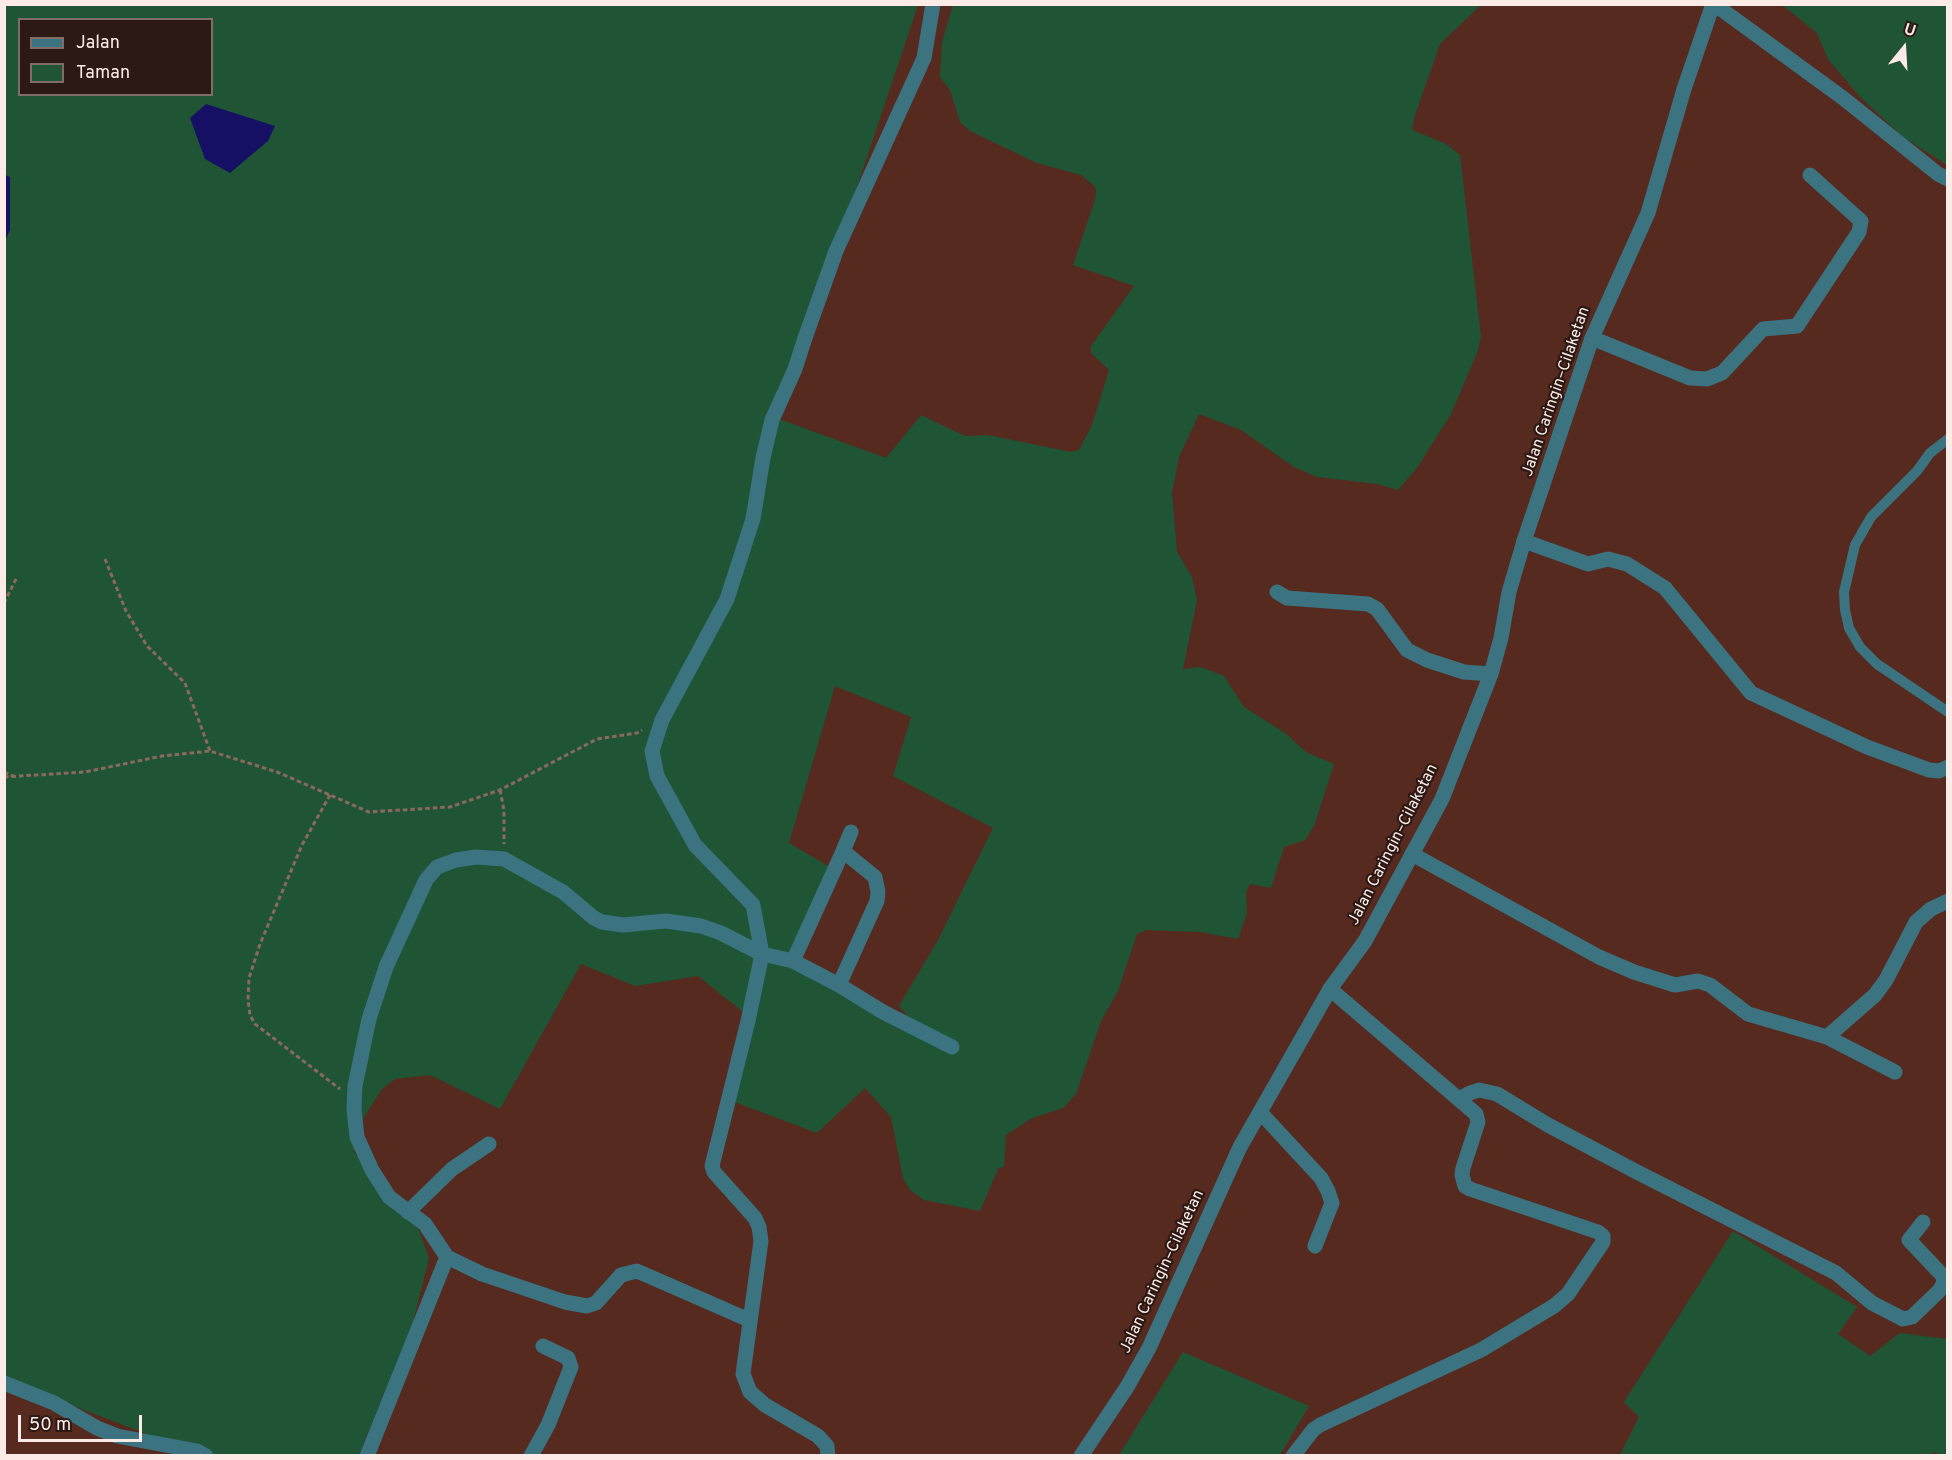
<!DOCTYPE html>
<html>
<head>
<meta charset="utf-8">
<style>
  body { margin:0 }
  #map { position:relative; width:1952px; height:1460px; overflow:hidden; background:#562a1f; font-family:Overpass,sans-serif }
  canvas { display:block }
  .frame { position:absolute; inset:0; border:6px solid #fcebe6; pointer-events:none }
  .legend { position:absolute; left:18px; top:18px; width:195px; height:78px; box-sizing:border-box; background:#2d1914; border:2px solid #806d68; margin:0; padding:8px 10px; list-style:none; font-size:18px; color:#fcebe6 }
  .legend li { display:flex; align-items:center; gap:12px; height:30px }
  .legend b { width:30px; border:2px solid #806d68 }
  .north { position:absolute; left:1874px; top:18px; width:60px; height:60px; -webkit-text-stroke:4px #2d1914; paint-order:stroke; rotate:18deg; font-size:16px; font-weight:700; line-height:24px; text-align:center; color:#fcebe6 }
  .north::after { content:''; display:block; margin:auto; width:21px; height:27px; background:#fcebe6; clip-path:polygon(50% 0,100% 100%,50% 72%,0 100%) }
  .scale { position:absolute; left:18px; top:1415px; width:124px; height:27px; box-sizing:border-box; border:3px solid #fcebe6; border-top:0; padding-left:8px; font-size:18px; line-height:21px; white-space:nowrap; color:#fcebe6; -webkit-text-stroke:4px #2d1914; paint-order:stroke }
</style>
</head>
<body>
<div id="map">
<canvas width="1952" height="1460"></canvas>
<div class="frame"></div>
<ul class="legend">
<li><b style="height:8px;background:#3b7380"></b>Jalan</li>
<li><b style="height:16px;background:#1f5535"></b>Taman</li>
</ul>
<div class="north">U</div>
<div class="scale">50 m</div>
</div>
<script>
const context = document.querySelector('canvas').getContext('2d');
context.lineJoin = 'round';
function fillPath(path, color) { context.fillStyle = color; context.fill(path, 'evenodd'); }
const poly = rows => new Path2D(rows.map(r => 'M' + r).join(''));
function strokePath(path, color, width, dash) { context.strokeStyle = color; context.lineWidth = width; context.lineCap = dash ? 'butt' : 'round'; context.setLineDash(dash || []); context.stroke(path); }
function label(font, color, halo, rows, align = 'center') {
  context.font = font + ' Overpass,sans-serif'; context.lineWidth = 4.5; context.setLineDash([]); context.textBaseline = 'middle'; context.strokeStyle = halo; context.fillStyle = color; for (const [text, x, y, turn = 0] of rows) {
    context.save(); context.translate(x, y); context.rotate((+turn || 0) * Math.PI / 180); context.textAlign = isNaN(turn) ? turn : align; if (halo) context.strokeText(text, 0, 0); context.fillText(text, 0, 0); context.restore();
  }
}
fillPath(poly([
  [1781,4,1947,5,1947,165,1903,137,1860,97,1828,59,1817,33],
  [4,5,918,5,779,419,886,458,921,415,965,436,988,435,1071,452,1079,450,1092,425,1109,370,1091,353,1091,346,1134,286,1073,265,1095,200,1096,190,1093,185,1081,175,1037,163,970,131,960,122,950,90,940,77,942,42,953,5,1481,5,1440,44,1414,118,1412,130,1446,144,1460,155,1481,337,1477,353,1451,414,1417,468,1398,490,1377,484,1317,477,1294,467,1241,430,1199,414,1179,457,1172,493,1177,552,1192,577,1197,600,1183,669,1201,667,1224,676,1244,707,1285,733,1306,752,1334,764,1314,826,1305,840,1284,847,1271,888,1250,884,1246,892,1247,913,1238,939,1200,932,1146,930,1137,934,1118,991,1101,1021,1076,1094,1063,1108,1032,1118,1006,1135,1004,1166,998,1169,980,1211,924,1200,910,1190,903,1178,891,1117,865,1088,817,1133,732,1101,748,1016,698,976,635,986,581,964,500,1109,430,1075,395,1079,381,1090,360,1124,354,1152,416,1223,429,1258,412,1326,359,1455,202,1455,5,1380,4,241,10,230,10,178,4,175],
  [20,20,212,20,212,94,20,94],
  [835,686,911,717,893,776,993,828,938,940,899,1006,913,1022,790,956,835,870,789,843],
  [1733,1231,1857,1307,1838,1334,1870,1356,1900,1333,1947,1339,1947,1455,1940,1455,1934,1452,1929,1456,1620,1455,1639,1417,1624,1402],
  [1183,1352,1309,1406,1280,1455,1119,1455]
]), '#1f5535');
fillPath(poly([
  [206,104,275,126,268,141,230,173,205,159,190,118],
  [5,175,10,177,10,230,5,241]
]), '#161064');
strokePath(poly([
  [105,559,126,611,147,646,185,683,210,751],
  [4,603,17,577],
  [4,772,15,777],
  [4,777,85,772,162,756,210,751,277,772,369,812,450,807,500,790,597,739,637,733,642,730],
  [500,790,504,810,504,844],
  [330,795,302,845,260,944,249,978,248,1000,250,1015,255,1024,340,1089]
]), '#8c6960', 3, [4.5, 3]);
strokePath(poly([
  [1948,439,1930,453,1917,471,1871,517,1855,545,1844,592,1845,610,1849,628,1860,647,1877,664,1948,712]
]), '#3b7380', 10);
strokePath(poly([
  [1714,4,1843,98,1938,174,1948,179],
  [1592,338,1690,378,1707,379,1722,373,1763,329,1797,326,1859,232,1861,221,1810,175],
  [1524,541,1588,564,1608,559,1627,564,1665,588,1751,693,1867,747,1929,770,1939,771,1948,767],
  [1277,592,1287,598,1368,604,1377,609,1407,650,1427,660,1464,672,1491,674],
  [1412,854,1599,957,1634,972,1675,985,1698,981,1710,985,1748,1014,1827,1037,1875,995,1886,980,1916,922,1931,909,1948,901],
  [793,961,843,851],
  [839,985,877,901,878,892,875,877,843,851,851,832],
  [1827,1037,1895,1072],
  [1459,1099,1470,1093,1479,1090,1497,1094,1548,1125,1635,1171,1836,1273,1872,1303,1903,1319,1912,1317,1939,1291,1944,1283,1943,1276,1909,1240,1923,1222],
  [1260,1112,1321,1178,1328,1191,1332,1203,1315,1246],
  [408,1212,452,1169,489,1144],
  [749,1320,637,1271,621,1275,596,1303,587,1306,565,1302,482,1274,447,1257,425,1224,389,1197,372,1170,357,1137,354,1109,355,1086,369,1019,386,967,426,880,437,867,456,860,476,857,504,859,563,892,594,918,602,922,623,925,666,921,701,926,721,933,762,954,793,961,839,985,883,1012,952,1047],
  [4,1383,54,1403,97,1428,117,1436,197,1451,206,1456],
  [367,1456,447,1257],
  [531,1456,548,1425,571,1367,568,1358,543,1346],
  [828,1456,827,1446,818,1436,765,1405,750,1392,743,1374,761,1241,759,1227,755,1218,714,1172,712,1166,748,1021,762,954,753,905,695,845,657,776,652,751,662,720,727,599,753,519,763,458,772,420,795,369,805,338,836,251,924,58,933,4],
  [1293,1456,1313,1430,1320,1425,1481,1350,1554,1306,1568,1294,1603,1242,1603,1236,1598,1232,1470,1189,1465,1186,1462,1175,1463,1168,1478,1122,1476,1114,1330,989]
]), '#3b7380', 15);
strokePath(poly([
  [1081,1456,1127,1387,1149,1348,1240,1147,1330,989,1365,941,1442,799,1491,674,1501,638,1509,592,1524,541,1592,338,1648,213,1684,89,1713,4]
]), '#3b7380', 15);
label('16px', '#fcebe6', '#2d1914', [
  ["Jalan Caringin–Cilaketan",1557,392,-71],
  ["Jalan Caringin–Cilaketan",1394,845,-63],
  ["Jalan Caringin–Cilaketan",1163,1272,-65]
]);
</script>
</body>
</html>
